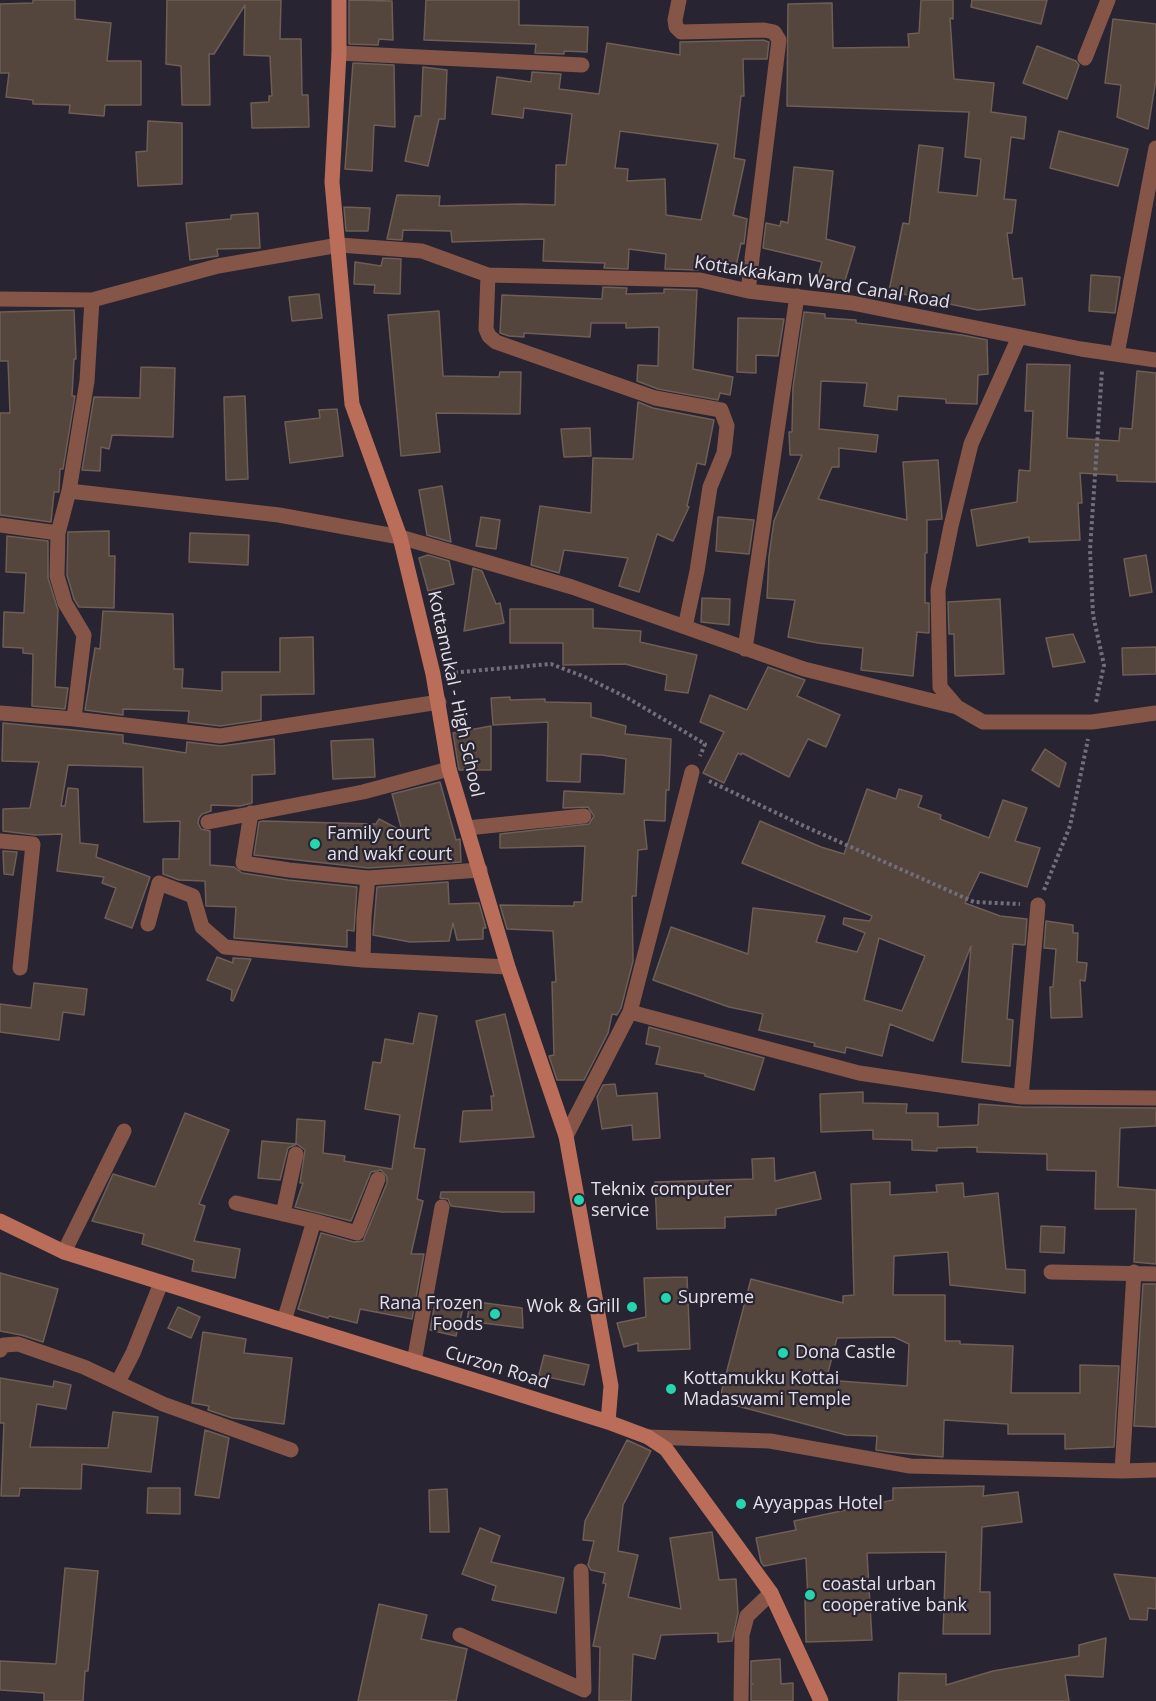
<!DOCTYPE html>
<html>
<head>
<meta charset="utf-8">
<style>
  body { margin:0 }
  canvas { display:block; background:#282431 }
</style>
</head>
<body>
<canvas width="1156" height="1701"></canvas>
<script>
const context = document.querySelector('canvas').getContext('2d');
context.lineJoin = 'round';
function fillPath(path, color) { context.fillStyle = color; context.fill(path, 'evenodd'); }
const poly = rows => new Path2D(rows.map(r => 'M' + r).join(''));
function strokePath(path, color, width, dash) { context.strokeStyle = color; context.lineWidth = width; context.lineCap = dash ? 'butt' : 'round'; context.setLineDash(dash || []); context.stroke(path); }
function label(font, color, halo, rows, align = 'center') {
  context.font = font + ' "Open Sans",sans-serif'; context.lineWidth = 4.5; context.setLineDash([]); context.textBaseline = 'middle'; context.strokeStyle = halo; context.fillStyle = color; for (const [text, x, y, turn = 0] of rows) {
    context.save(); context.translate(x, y); context.rotate((+turn || 0) * Math.PI / 180); context.textAlign = isNaN(turn) ? turn : align; if (halo) context.strokeText(text, 0, 0); context.fillText(text, 0, 0); context.restore();
  }
}
const building = poly([
  [33,0,75,0,75,19,111,23,107,61,141,61,141,105,105,105,104,116,69,113,70,105,33,104,33,100,6,97,9,73,0,73,0,4,33,3,33,0],
  [167,0,281,0,280,39,301,39,302,95,308,95,309,127,252,128,251,103,269,102,269,96,272,96,270,56,244,55,245,5,214,54,209,54,210,105,182,105,181,66,166,64,167,0],
  [349,0,392,1,393,40,379,39,378,45,349,44,349,0],
  [426,0,519,0,519,25,588,27,587,52,564,51,564,54,535,53,536,44,424,40,426,0],
  [921,0,953,0,953,19,950,18,954,79,994,83,991,112,1026,117,1024,139,1011,137,1004,199,1016,200,1012,233,1007,233,1013,279,1022,278,1025,305,978,310,889,291,903,223,909,224,919,145,943,148,938,192,977,196,981,159,965,157,969,112,787,106,788,4,832,3,833,48,909,47,908,34,919,33,921,0],
  [972,0,1047,0,1041,24,971,7,972,0],
  [1113,19,1156,24,1156,79,1148,129,1117,117,1121,85,1105,83,1113,19],
  [763,40,769,42,767,59,743,59,744,96,741,96,734,158,745,160,733,215,747,219,744,244,741,243,736,266,699,258,698,270,665,269,666,254,629,249,628,269,604,268,605,263,543,261,544,239,452,242,451,231,403,230,402,240,387,239,397,195,440,196,439,206,521,204,555,205,556,165,566,165,572,114,524,108,523,118,492,114,497,77,531,82,532,72,561,74,559,89,599,94,607,43,680,55,680,42,763,40],
  [620,131,718,144,701,220,666,215,665,179,627,181,628,169,615,168,620,131],
  [1037,46,1076,61,1079,65,1067,99,1023,83,1037,46],
  [353,63,394,65,395,127,374,125,372,171,345,169,353,63],
  [423,67,447,70,445,119,439,119,428,166,405,161,415,116,421,116,423,67],
  [148,121,182,123,182,184,138,186,136,152,147,151,148,121],
  [1059,131,1128,149,1118,186,1050,168,1059,131],
  [794,167,833,171,826,239,855,247,844,284,818,276,822,262,763,248,766,223,780,226,781,221,788,223,794,167],
  [344,207,370,208,368,231,346,231,344,207],
  [258,213,260,248,217,249,218,256,190,260,186,223,231,219,231,215,258,213],
  [383,258,401,259,400,294,374,293,375,285,354,284,355,262,381,266,383,258],
  [1091,275,1120,277,1115,313,1089,311,1091,275],
  [603,287,627,288,626,294,664,293,664,289,697,290,693,369,733,377,730,395,720,393,718,400,658,389,637,381,638,365,658,366,659,327,626,328,626,323,591,323,590,337,524,333,524,337,509,336,500,333,502,295,602,299,603,287],
  [319,294,322,318,292,321,289,297,319,294],
  [74,310,76,359,74,359,72,396,75,396,63,469,60,469,59,489,59,492,54,492,51,522,0,515,0,413,10,413,8,361,0,361,0,312,74,310],
  [439,311,443,376,499,377,500,372,521,372,520,414,436,413,440,452,401,456,388,315,439,311],
  [804,312,825,314,825,318,856,320,856,323,962,335,987,340,988,374,978,375,977,404,946,403,946,399,898,396,897,410,864,406,867,383,821,381,819,429,878,435,876,452,839,448,839,467,832,467,818,499,907,520,903,462,938,460,942,519,927,520,927,553,925,553,925,603,929,603,929,633,917,632,913,676,861,670,863,648,818,643,788,637,795,600,767,598,769,556,774,521,802,455,790,455,789,432,792,432,793,387,804,312],
  [738,318,784,319,778,356,756,355,756,373,737,372,738,318],
  [1027,364,1070,365,1067,438,1119,441,1120,428,1132,429,1137,371,1156,373,1156,482,1117,481,1117,475,1080,473,1082,503,1078,503,1080,540,1029,542,1029,537,977,546,971,510,1017,502,1019,470,1030,471,1033,411,1025,411,1027,364],
  [141,367,175,368,173,437,112,435,109,449,101,447,100,471,82,470,94,397,140,398,141,367],
  [245,396,248,479,226,480,224,397,245,396],
  [638,402,653,408,714,420,705,465,697,463,687,506,689,507,673,541,657,534,639,592,619,586,628,558,564,550,559,573,531,565,540,506,591,513,593,458,633,459,638,402],
  [337,409,343,456,290,463,285,422,320,418,319,410,337,409],
  [590,428,591,456,564,457,561,429,590,428],
  [442,486,451,542,427,535,419,490,442,486],
  [481,517,500,520,496,549,476,546,481,517],
  [718,517,754,520,749,554,716,551,718,517],
  [109,531,109,556,115,556,114,608,79,607,74,599,67,575,68,532,109,531],
  [190,533,249,535,248,565,189,562,190,533],
  [7,536,48,541,48,578,58,610,55,687,68,688,65,709,32,706,33,654,23,653,23,648,3,647,4,612,24,613,26,573,6,572,7,536],
  [428,555,449,561,454,584,428,591,419,558,428,555],
  [1146,555,1152,592,1130,596,1124,559,1146,555],
  [473,568,482,571,496,604,500,603,504,623,464,631,473,568],
  [702,598,730,599,729,625,701,622,702,598],
  [1000,599,1004,674,955,676,954,634,949,634,948,602,1000,599],
  [510,609,593,609,593,628,641,631,640,642,697,655,688,693,665,690,667,675,625,664,563,665,563,643,510,643,510,609],
  [103,611,173,614,174,669,183,669,182,688,222,691,222,672,280,672,280,638,313,637,314,694,261,695,261,720,220,726,188,722,189,711,123,709,123,715,85,710,95,648,100,649,103,611],
  [1073,634,1085,662,1053,667,1046,638,1073,634],
  [1156,647,1156,674,1123,675,1122,648,1156,647],
  [768,667,805,680,797,696,840,715,826,747,808,739,789,777,742,753,741,755,738,753,724,783,703,773,724,732,700,722,710,695,747,710,768,667],
  [510,697,510,700,545,699,545,702,591,703,591,717,626,726,625,734,671,739,669,790,666,790,665,821,644,820,647,849,638,850,636,896,632,896,633,961,621,1008,617,1015,612,1014,608,1033,584,1080,557,1080,549,1056,554,1055,552,982,556,982,553,931,507,929,500,905,574,906,574,902,582,902,585,846,500,848,500,834,589,824,594,816,588,807,563,808,564,791,624,794,626,759,602,755,581,754,580,782,547,781,548,722,493,725,491,698,510,697],
  [3,723,123,735,123,743,186,753,187,742,221,746,274,739,275,774,252,775,252,803,240,806,211,805,211,811,202,814,199,818,198,823,201,829,210,831,210,865,234,867,242,873,288,880,357,887,354,931,347,930,347,947,234,938,236,907,206,906,205,881,179,880,163,874,163,859,179,859,180,821,144,822,143,767,68,765,61,806,65,806,68,788,78,789,80,843,98,845,96,857,150,877,132,928,105,918,116,888,102,883,104,877,57,871,62,834,35,835,3,831,3,809,30,808,39,762,2,761,3,723],
  [491,726,491,770,459,770,453,733,491,726],
  [373,739,375,777,333,779,331,741,373,739],
  [1045,749,1066,763,1059,787,1032,770,1045,749],
  [440,782,456,840,460,839,461,862,368,868,254,855,259,822,263,821,376,824,379,819,402,831,392,794,440,782],
  [867,789,896,799,899,789,922,796,918,807,941,815,940,819,989,838,1003,800,1027,808,1015,841,1040,848,1027,887,980,872,965,903,1000,916,1027,919,1025,945,1013,944,1007,1019,1013,1020,1010,1066,962,1062,971,946,933,1041,890,1024,882,1056,846,1047,845,1053,814,1046,815,1043,759,1030,763,1014,729,1007,653,980,671,927,748,954,753,908,825,916,816,942,857,952,865,933,843,924,844,918,870,921,872,916,742,863,760,821,821,847,844,854,867,789],
  [879,938,925,956,902,1011,864,1000,879,938],
  [3,851,17,852,13,875,4,874,3,851],
  [448,882,449,904,479,903,486,928,483,928,483,939,457,940,453,923,449,941,410,942,373,935,377,887,448,882],
  [1046,921,1073,925,1073,933,1078,933,1077,962,1087,963,1085,981,1080,980,1082,1017,1051,1018,1050,987,1053,987,1056,949,1044,948,1046,921],
  [217,957,233,963,233,958,251,959,233,1001,231,1000,232,990,207,980,217,957],
  [34,983,87,989,84,1015,63,1012,59,1040,0,1032,0,1004,31,1008,34,983],
  [419,1013,437,1016,414,1148,425,1149,417,1199,423,1201,411,1254,424,1254,412,1319,360,1309,357,1323,329,1316,328,1318,298,1309,321,1233,354,1242,363,1241,387,1183,387,1177,381,1170,371,1172,351,1221,295,1207,303,1183,300,1183,305,1150,297,1144,288,1148,280,1180,258,1178,262,1141,296,1144,297,1119,325,1121,323,1153,345,1156,344,1161,392,1169,400,1115,365,1109,373,1062,381,1063,385,1039,413,1044,419,1013],
  [505,1014,534,1137,460,1142,463,1111,492,1110,491,1096,494,1096,476,1021,505,1014],
  [649,1027,764,1058,754,1090,705,1076,705,1074,656,1064,660,1047,646,1044,649,1027],
  [615,1084,617,1096,657,1093,660,1138,633,1140,632,1125,602,1129,597,1097,603,1085,615,1084],
  [863,1092,863,1103,907,1104,906,1113,938,1113,938,1127,978,1125,979,1104,1021,1107,1156,1108,1156,1126,1120,1128,1118,1187,1156,1190,1156,1264,1134,1262,1136,1209,1095,1209,1096,1171,1047,1170,1047,1154,977,1152,977,1147,937,1148,937,1151,912,1150,912,1140,873,1139,873,1130,821,1132,820,1094,863,1092],
  [185,1113,229,1130,199,1204,205,1206,194,1241,240,1249,235,1278,192,1271,194,1260,142,1244,144,1234,92,1221,113,1174,155,1187,185,1113],
  [774,1158,775,1181,815,1172,821,1199,776,1209,776,1215,725,1217,725,1228,657,1229,655,1182,753,1179,752,1159,774,1158],
  [890,1182,890,1195,937,1192,936,1185,963,1183,964,1197,998,1193,1006,1269,1025,1270,1025,1293,950,1285,948,1252,894,1256,893,1295,945,1295,945,1341,960,1341,960,1344,1013,1346,1011,1393,1080,1393,1080,1365,1119,1366,1114,1447,1065,1449,1065,1434,1008,1434,1008,1424,944,1420,943,1457,889,1452,876,1450,877,1436,846,1435,719,1401,751,1279,843,1303,843,1296,854,1295,851,1184,890,1182],
  [894,1337,909,1344,907,1386,826,1380,837,1338,894,1337],
  [441,1192,534,1192,534,1212,502,1212,451,1206,448,1199,440,1198,441,1192],
  [1041,1226,1065,1227,1064,1253,1040,1252,1041,1226],
  [0,1273,58,1289,43,1342,21,1335,0,1331,0,1273],
  [687,1277,690,1349,638,1351,638,1343,624,1347,617,1323,646,1317,644,1278,687,1277],
  [1143,1284,1156,1284,1156,1427,1134,1426,1143,1284],
  [436,1298,464,1304,456,1336,430,1330,436,1298],
  [470,1301,522,1308,523,1328,467,1321,470,1301],
  [178,1307,200,1317,191,1338,168,1328,178,1307],
  [203,1332,246,1339,244,1353,292,1358,284,1424,232,1418,208,1410,209,1406,192,1403,203,1332],
  [544,1355,589,1365,584,1385,539,1375,544,1355],
  [0,1378,53,1387,54,1381,71,1385,66,1409,37,1404,30,1447,108,1448,113,1412,158,1417,151,1472,82,1464,81,1489,20,1488,19,1496,1,1496,4,1423,0,1423,0,1378],
  [205,1430,229,1438,219,1498,195,1495,205,1430],
  [627,1440,651,1451,623,1505,618,1551,638,1555,628,1597,681,1609,670,1538,712,1532,719,1580,736,1579,738,1613,732,1641,718,1642,718,1633,661,1635,655,1659,633,1654,631,1701,599,1701,600,1647,593,1646,606,1584,603,1583,605,1573,591,1570,588,1565,594,1541,583,1540,585,1521,627,1440],
  [984,1486,983,1496,1018,1492,1022,1522,982,1527,980,1592,990,1592,990,1634,943,1634,946,1552,867,1553,872,1640,806,1642,805,1600,808,1600,806,1558,764,1566,761,1562,756,1538,796,1530,794,1521,893,1500,893,1488,984,1486],
  [148,1488,180,1488,180,1514,147,1513,148,1488],
  [447,1489,449,1532,430,1532,429,1490,447,1489],
  [480,1528,500,1536,491,1562,564,1578,556,1613,492,1600,496,1586,462,1574,480,1528],
  [65,1568,98,1571,88,1671,85,1671,83,1701,44,1701,44,1693,0,1690,0,1661,56,1664,65,1568],
  [1114,1574,1156,1578,1156,1609,1148,1608,1147,1620,1130,1619,1114,1574],
  [379,1604,427,1615,421,1639,467,1649,456,1701,358,1701,379,1604],
  [1106,1638,1103,1677,1065,1675,1069,1701,898,1701,899,1673,946,1674,946,1685,993,1671,1079,1656,1079,1645,1106,1638],
  [780,1659,781,1684,793,1683,793,1701,751,1701,751,1684,753,1684,751,1683,751,1661,780,1659]
]);
fillPath(building, '#54453d');
strokePath(building, '#6e5e55', 1.5);
strokePath(poly([
  [449,673,551,664,585,677,626,697,705,744,700,756],
  [1096,702,1104,665,1093,615,1090,550,1102,370],
  [709,781,804,826,974,902,1020,904],
  [1044,890,1070,826,1088,739]
]), '#726e7a', 4, [3, 3]);
strokePath(poly([
  [679,0,675,20,676,27,681,32,764,30,774,32,779,40,748,291],
  [339,53,582,65],
  [1085,58,1108,0],
  [488,275,486,329,489,336,496,342,655,398,721,410,727,426,724,453,710,487,697,571,685,627],
  [0,299,92,300,218,266,339,245,422,251,488,275,700,280,748,291,852,303,1081,349,1156,360],
  [1019,337,971,444,951,526,938,590,940,687,957,707,983,722,1092,722,1156,713],
  [1117,354,1156,148],
  [69,491,279,515,400,537,572,587,804,669,957,707],
  [0,525,58,533,57,576,65,603,84,635,74,719,220,736,439,702],
  [58,533,69,491,87,381,92,300],
  [745,649,797,296],
  [0,713,74,719],
  [251,813,243,863,289,870,368,878,480,870],
  [208,822,363,792,449,769],
  [467,828,584,816],
  [0,841,33,844,20,968],
  [148,924,159,883,193,896,202,927,225,947,363,960,508,967],
  [363,960,364,917,368,878],
  [630,1012,859,1073,1021,1097,1156,1098],
  [1021,1097,1038,905],
  [566,1136,630,1012,692,772],
  [236,1203,314,1221],
  [283,1214,296,1154],
  [64,1252,124,1131],
  [1051,1272,1156,1274],
  [284,1321,314,1221,357,1233,378,1179],
  [0,1350,4,1345,18,1344,84,1367,163,1404,291,1450],
  [414,1362,442,1207],
  [118,1382,133,1353,161,1283],
  [648,1437,770,1441,910,1466,1122,1471,1156,1470],
  [1122,1471,1134,1272],
  [460,1635,584,1690,581,1571],
  [741,1701,742,1635,747,1616,771,1593]
]), '#855548', 15);
strokePath(poly([
  [339,0,339,53,332,182,352,404,400,537,433,674,449,769,508,967,566,1136,611,1386,608,1422],
  [0,1221,64,1252,608,1422,648,1437,666,1449,771,1593,821,1701]
]), '#ba6d59', 15);
for (const [x, y, r, color] of [
  [315,844,6,"#25d5ae"],
  [579,1200,6,"#25d5ae"],
  [666,1298,6,"#25d5ae"],
  [632,1307,6,"#25d5ae"],
  [495,1314,6,"#25d5ae"],
  [783,1353,6,"#25d5ae"],
  [671,1389,6,"#25d5ae"],
  [741,1504,6,"#25d5ae"],
  [810,1595,6,"#25d5ae"]
]) { const dot = new Path2D(); dot.arc(x, y, r, 0, 2 * Math.PI); context.fillStyle = color; context.fill(dot); strokePath(dot, '#282431', 2); }
label('18px', '#e4e1ea', '#282431', [
  ["Kottakkakam Ward Canal Road",822,283,9],
  ["Kottamukal - High School",455,694,78],
  ["Curzon Road",497,1368,17]
]);
label('18px', '#e4e1ea', '#282431', [
  ["Family court",327,834],
  ["and wakf court",327,855],
  ["Teknix computer",591,1190],
  ["service",591,1211],
  ["Supreme",678,1298],
  ["Rana Frozen",483,1304,"right"],
  ["Foods",483,1325,"right"],
  ["Wok & Grill",620,1307,"right"],
  ["Dona Castle",795,1353],
  ["Kottamukku Kottai",683,1379],
  ["Madaswami Temple",683,1400],
  ["Ayyappas Hotel",753,1504],
  ["coastal urban",822,1585],
  ["cooperative bank",822,1606]
], 'left');
</script>
</body>
</html>
